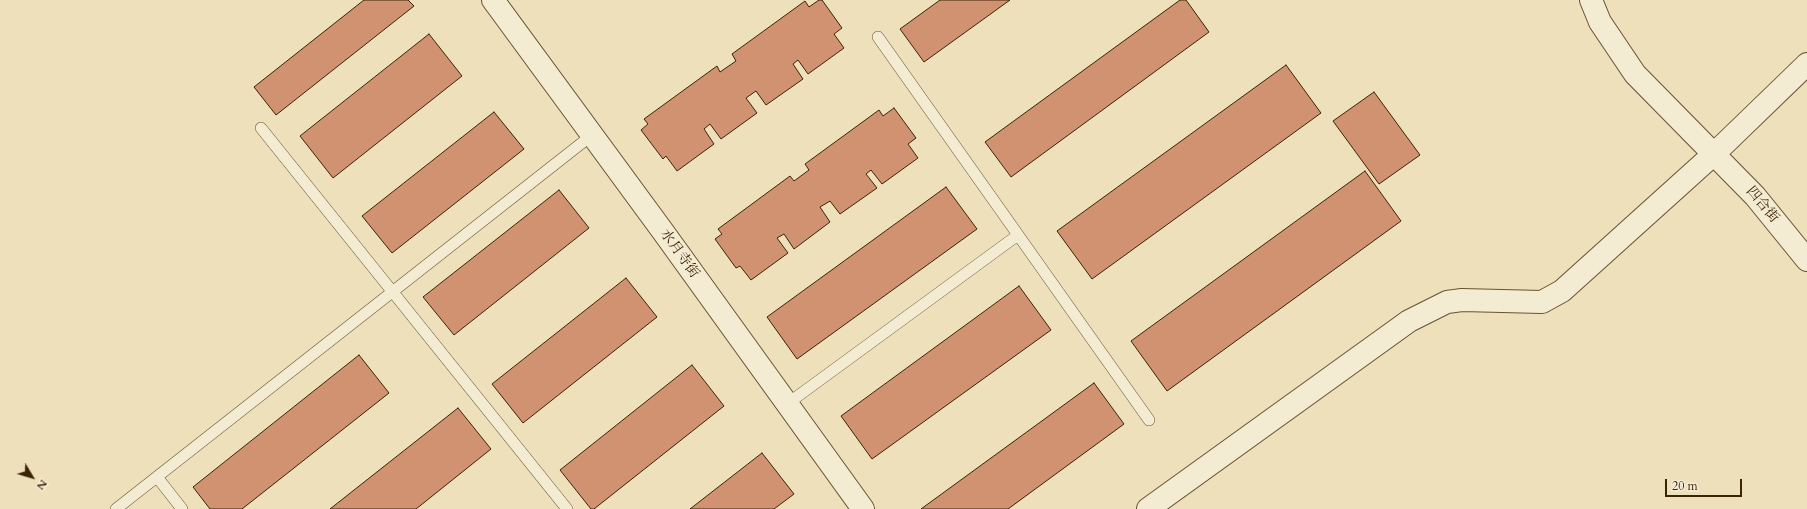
<!DOCTYPE html>
<html>
<head>
<meta charset="utf-8">
<style>
  body { margin:0 }
  #map { position:relative; width:1807px; height:509px; overflow:hidden; background:#ede0ba; font-family:Cardo,serif }
  canvas { display:block }
  .north { position:absolute; left:12px; top:457px; width:40px; height:40px; -webkit-text-stroke:3px #f3ebd2; paint-order:stroke; rotate:128deg; font-size:11px; font-weight:700; line-height:16px; text-align:center; color:#3b2305 }
  .north::after { content:''; display:block; margin:auto; width:14px; height:18px; background:#3b2305; clip-path:polygon(50% 0,100% 100%,50% 72%,0 100%) }
  .scale { position:absolute; left:1665px; top:479px; width:77px; height:18px; box-sizing:border-box; border:2px solid #3b2305; border-top:0; padding-left:5px; font-size:12px; line-height:14px; white-space:nowrap; color:#3b2305; -webkit-text-stroke:3px #f3ebd2; paint-order:stroke }
</style>
</head>
<body>
<div id="map">
<canvas width="1807" height="509"></canvas>
<div class="north">N</div>
<div class="scale">20 m</div>
</div>
<script>
const context = document.querySelector('canvas').getContext('2d');
context.lineJoin = 'round';
function fillPath(path, color) { context.fillStyle = color; context.fill(path, 'evenodd'); }
const poly = rows => new Path2D(rows.map(r => 'M' + r).join(''));
function strokePath(path, color, width, dash) { context.strokeStyle = color; context.lineWidth = width; context.lineCap = dash ? 'butt' : 'round'; context.setLineDash(dash || []); context.stroke(path); }
function label(font, color, halo, rows, align = 'center') {
  context.font = font + ' Cardo,"Noto Serif SC",serif'; context.lineWidth = 3; context.setLineDash([]); context.textBaseline = 'middle'; context.strokeStyle = halo; context.fillStyle = color; for (const [text, x, y, turn = 0] of rows) {
    context.save(); context.translate(x, y); context.rotate((+turn || 0) * Math.PI / 180); context.textAlign = isNaN(turn) ? turn : align; if (halo) context.strokeText(text, 0, 0); context.fillText(text, 0, 0); context.restore();
  }
}
const building = poly([
  [364,0,408,0,414,6,276,115,254,87,364,0],
  [819,0,822,0,842,28,834,34,844,48,808,74,798,60,793,64,803,79,766,105,756,91,746,98,757,113,721,139,710,124,704,129,714,144,677,171,666,156,663,159,641,130,648,124,644,119,717,66,720,72,736,61,732,54,805,1,809,7,819,0],
  [940,0,1010,0,924,62,900,29,940,0],
  [1180,0,1186,0,1209,32,1011,177,985,142,1180,0],
  [429,34,462,76,333,178,300,136,429,34],
  [1286,65,1321,113,1092,279,1057,231,1286,65],
  [1374,92,1420,155,1379,184,1333,121,1374,92],
  [894,108,916,138,908,144,918,158,882,184,871,170,866,174,877,188,840,214,830,201,820,207,830,222,794,249,784,234,777,238,788,253,751,280,740,266,736,268,715,239,722,234,718,229,790,176,794,181,809,170,805,164,879,110,883,116,894,108],
  [494,112,524,149,392,253,362,216,494,112],
  [1365,171,1401,221,1167,391,1131,341,1365,171],
  [946,187,977,229,797,359,767,317,946,187],
  [559,190,589,228,454,335,423,297,559,190],
  [626,278,657,317,523,423,492,384,626,278],
  [1019,286,1051,330,872,459,841,416,1019,286],
  [359,355,389,393,242,509,210,509,193,487,359,355],
  [692,365,724,406,594,509,591,509,560,470,692,365],
  [1094,383,1124,424,1008,509,921,509,1094,383],
  [458,408,491,449,416,509,330,509,458,408],
  [762,453,794,494,774,509,690,509,762,453]
]);
fillPath(building, '#d19272');
strokePath(building, '#3b2305', 1);
const service = poly([
  [878,37,1149,420],
  [261,128,567,509],
  [787,404,1018,235],
  [157,477,182,509],
  [116,509,592,135]
]);
const minor = poly([
  [1591,0,1600,22,1635,74,1755,196,1807,260],
  [1148,509,1409,321,1447,302,1462,300,1542,302,1562,291,1715,153,1807,64]
]);
const tertiary = poly([
  [493,0,664,233,863,509]
]);
strokePath(service, '#685232', 12);
strokePath(minor, '#685232', 24);
strokePath(tertiary, '#685232', 24);
strokePath(service, '#f3ebd2', 11);
strokePath(minor, '#f3ebd2', 22);
strokePath(tertiary, '#f3ebd2', 22);
label('14px', '#3b2305', '#f3ebd2', [
  ["四合街",1762,205,50],
  ["水月寺街",679,254,54]
]);
</script>
</body>
</html>
